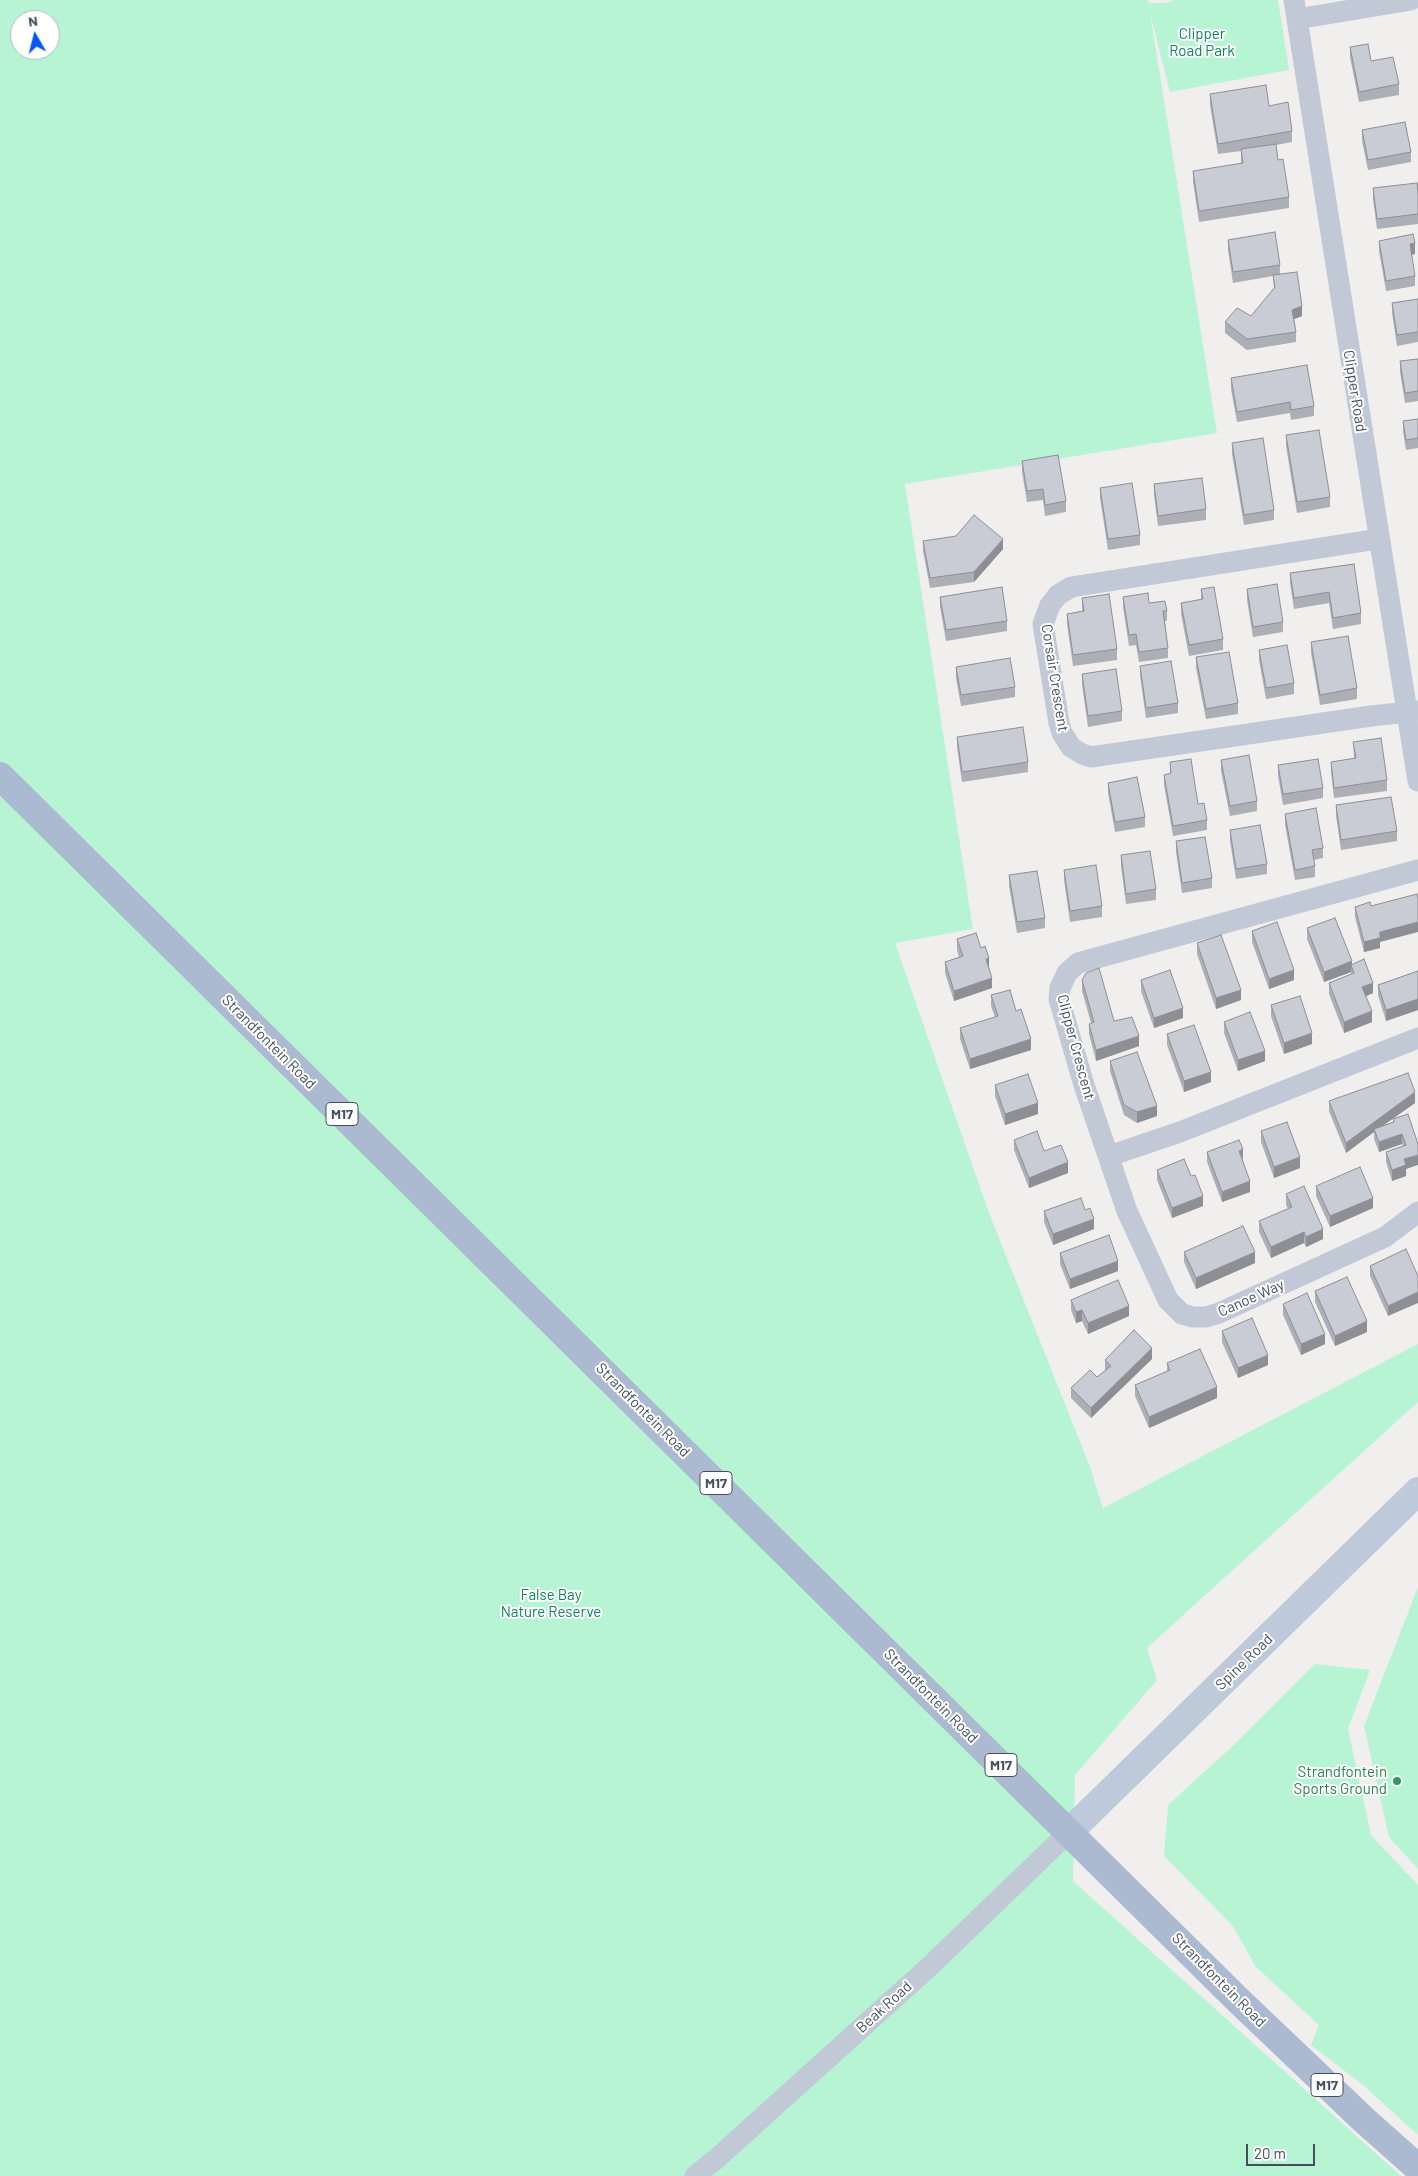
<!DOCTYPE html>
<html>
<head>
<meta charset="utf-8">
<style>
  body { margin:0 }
  #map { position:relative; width:1418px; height:2176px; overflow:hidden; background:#f1eeee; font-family:Barlow,sans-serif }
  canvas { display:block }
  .north { position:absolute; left:10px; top:10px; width:50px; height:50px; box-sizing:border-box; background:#fff; border:1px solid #b4b9bf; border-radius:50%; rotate:352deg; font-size:14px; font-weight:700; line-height:20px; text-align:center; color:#444f5e }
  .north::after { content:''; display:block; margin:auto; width:18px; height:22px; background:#0658f3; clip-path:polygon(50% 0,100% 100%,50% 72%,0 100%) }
  .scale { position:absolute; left:1246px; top:2144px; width:69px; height:22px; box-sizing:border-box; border:2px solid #444f5e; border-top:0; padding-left:6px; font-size:15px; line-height:18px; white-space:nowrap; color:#444f5e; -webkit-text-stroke:4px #fff; paint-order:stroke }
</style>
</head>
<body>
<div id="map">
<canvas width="1418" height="2176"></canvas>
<div class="north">N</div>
<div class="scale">20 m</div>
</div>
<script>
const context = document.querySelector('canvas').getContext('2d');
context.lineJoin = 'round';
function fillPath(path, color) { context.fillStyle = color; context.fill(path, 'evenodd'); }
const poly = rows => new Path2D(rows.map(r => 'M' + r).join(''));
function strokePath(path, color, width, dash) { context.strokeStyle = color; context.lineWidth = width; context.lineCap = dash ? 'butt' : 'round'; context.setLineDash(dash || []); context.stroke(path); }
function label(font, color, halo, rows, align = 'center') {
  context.font = font + ' Barlow,sans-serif'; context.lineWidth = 4; context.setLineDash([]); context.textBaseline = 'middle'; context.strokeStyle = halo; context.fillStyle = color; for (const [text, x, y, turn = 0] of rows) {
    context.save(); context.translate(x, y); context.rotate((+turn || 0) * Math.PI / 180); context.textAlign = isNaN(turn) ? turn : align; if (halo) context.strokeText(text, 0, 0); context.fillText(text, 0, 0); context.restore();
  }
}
fillPath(poly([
  [0,0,1148,0,1149,3,1167,3,1173,0,1278,0,1289,70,1170,92,1150,13,1217,433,905,484,973,929,895,943,989,1213,1089,1464,1103,1508,1418,1344,1418,1402,1147,1648,1157,1680,1075,1775,1073,1881,1401,2176,0,2176],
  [20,20,50,20,50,50,20,50],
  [1418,1587,1418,1869,1389,1837,1364,1726],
  [1315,1664,1370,1670,1348,1729,1371,1835,1418,1885,1418,2135,1363,2085,1311,2045,1319,2025,1255,1966,1233,1926,1164,1856,1168,1805,1236,1743]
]), '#b7f4d4');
strokePath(poly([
  [1294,0,1418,781],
  [1297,19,1411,0],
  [1378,539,1071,587,1058,595,1050,605,1043,624,1059,723,1062,733,1071,747,1082,754,1091,757,1371,716,1418,711],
  [1418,870,1078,963,1067,973,1060,988,1059,999,1084,1085,1127,1211,1168,1300,1182,1314,1193,1317,1206,1317,1219,1313,1385,1237,1418,1212],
  [1109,1156,1180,1132,1418,1038],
  [695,2176,715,2160,930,1966,1069,1832]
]), '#c0c9d5', 21);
strokePath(poly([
  [1069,1832,1418,1491]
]), '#bec9d9', 28);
strokePath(poly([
  [0,776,1239,2001,1364,2120,1418,2168]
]), '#abbad0', 28);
fillPath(poly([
  [1350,47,1399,84,1399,95,1359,102,1350,57],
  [1210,94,1269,106,1292,131,1292,142,1276,145,1278,160,1289,197,1289,208,1199,222,1193,182,1193,171,1241,164,1241,151,1218,154,1210,105],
  [1362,130,1411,152,1411,162,1368,170,1362,141],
  [1373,188,1418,194,1418,224,1377,229,1373,199],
  [1228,240,1280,265,1280,274,1302,316,1294,319,1296,332,1296,342,1247,350,1225,333,1225,322,1251,316,1274,288,1273,276,1233,283,1228,250],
  [1379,241,1415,254,1411,255,1415,276,1415,286,1386,291,1379,251],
  [1418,299,1418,342,1397,346,1392,313,1392,303],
  [1418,359,1418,401,1405,403,1400,372,1400,361],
  [1231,378,1314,406,1314,416,1291,420,1290,413,1237,422,1231,389],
  [1418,419,1418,448,1406,450,1403,431,1403,421],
  [1286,435,1330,497,1330,507,1297,513,1286,446],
  [1232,443,1274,510,1274,520,1244,525,1232,454],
  [1022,461,1066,501,1066,512,1045,516,1043,500,1027,502,1022,472],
  [1154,484,1206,509,1206,520,1158,526,1154,495],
  [1100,488,1140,535,1140,545,1108,550,1100,498],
  [923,541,1003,549,974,582,930,588,923,551],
  [1354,564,1361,613,1361,624,1333,629,1329,603,1294,609,1290,583,1290,573],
  [1201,589,1223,639,1223,650,1189,656,1181,614,1181,603,1201,600],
  [1247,589,1283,622,1283,632,1253,637,1247,600],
  [940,597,1007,621,1007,631,946,641,940,607],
  [1123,597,1149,603,1167,611,1167,621,1165,621,1168,648,1168,658,1139,662,1136,645,1129,646,1123,607],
  [1082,598,1117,649,1117,660,1073,666,1067,624,1067,614,1082,611],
  [1311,642,1357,688,1357,699,1320,705,1311,653],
  [1259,650,1294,683,1294,694,1266,699,1259,660],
  [1196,657,1238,703,1238,714,1206,719,1196,668],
  [1140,666,1178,703,1178,713,1146,718,1140,676],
  [956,667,1015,687,1015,697,961,706,956,678],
  [1082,674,1122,711,1122,721,1088,727,1082,685],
  [957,737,1028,762,1028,772,962,782,957,747],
  [1353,742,1387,780,1387,791,1334,798,1331,772,1331,762,1354,758],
  [1221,760,1257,801,1257,811,1230,816,1221,771],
  [1170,762,1198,804,1207,820,1207,830,1173,836,1164,785,1164,775,1170,774],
  [1278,765,1323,788,1323,798,1283,805,1278,776],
  [1108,783,1145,817,1145,827,1115,832,1108,793],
  [1336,805,1397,831,1397,841,1341,850,1336,816],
  [1285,814,1323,848,1323,858,1314,860,1315,866,1315,877,1295,880,1285,825],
  [1230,830,1267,864,1267,874,1236,879,1230,841],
  [1176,841,1212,878,1212,888,1182,893,1176,852],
  [1121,855,1156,889,1156,900,1126,904,1121,866],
  [1064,870,1102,906,1102,917,1070,922,1064,880],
  [1009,875,1045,918,1045,928,1017,933,1009,886],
  [1355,907,1380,942,1380,948,1364,952,1355,917],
  [1307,928,1352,964,1373,993,1366,996,1372,1022,1344,1033,1329,994,1329,983,1351,974,1351,972,1324,982,1307,939],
  [1252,931,1294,980,1269,989,1252,942],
  [957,939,981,948,989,968,992,988,954,1001,945,973,945,962,959,957,957,950],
  [1197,943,1241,1000,1216,1009,1197,954],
  [1418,971,1418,1010,1386,1021,1378,995,1378,985],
  [1082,980,1114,1021,1139,1046,1096,1061,1089,1034,1089,1024,1091,1023,1082,991],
  [1141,980,1183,1018,1154,1028,1141,991],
  [991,995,1031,1050,970,1069,960,1039,960,1028,995,1017,991,1006],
  [1271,1005,1312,1044,1284,1054,1271,1016],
  [1224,1022,1265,1061,1238,1071,1224,1033],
  [1167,1034,1211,1082,1184,1092,1167,1045],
  [1110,1061,1157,1116,1137,1123,1124,1115,1110,1071],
  [995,1085,1038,1114,1005,1125,995,1096],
  [1329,1101,1415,1103,1383,1126,1393,1122,1393,1119,1408,1114,1406,1176,1392,1181,1386,1162,1386,1152,1403,1146,1402,1144,1379,1152,1374,1139,1374,1132,1346,1153,1329,1111],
  [1261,1131,1300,1168,1274,1178,1261,1142],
  [1014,1140,1068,1173,1029,1188,1014,1150],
  [1207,1152,1243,1160,1250,1192,1222,1202,1207,1162],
  [1157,1170,1203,1206,1172,1218,1157,1180],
  [1316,1186,1373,1208,1330,1227,1316,1196],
  [1286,1194,1323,1239,1306,1247,1304,1243,1271,1258,1259,1232,1259,1221,1288,1209,1286,1205],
  [1044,1211,1094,1229,1053,1245,1044,1222],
  [1406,1249,1388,1316,1370,1276,1370,1266],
  [1184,1252,1255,1263,1196,1289,1184,1262],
  [1060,1253,1118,1271,1070,1289,1060,1264],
  [1315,1291,1367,1332,1335,1346,1315,1302],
  [1071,1300,1129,1316,1088,1334,1082,1321,1076,1323,1071,1310],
  [1283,1304,1325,1344,1301,1355,1283,1315],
  [1222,1331,1268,1365,1238,1378,1222,1342],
  [1152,1359,1091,1418,1071,1398,1071,1388,1097,1377,1105,1371,1105,1360],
  [1167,1363,1217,1398,1149,1428,1135,1396,1135,1385,1167,1371]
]), '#adafb6');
fillPath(poly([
  [1415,243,1415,254,1410,255,1410,244],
  [1302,306,1302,316,1292,320,1292,310],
  [1003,539,1003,549,974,582,974,572],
  [1418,922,1418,932,1380,942,1380,948,1364,952,1364,942,1380,932],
  [989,958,989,968,986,970,986,959],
  [1352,961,1352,969,1351,965,1351,972,1324,982,1324,972],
  [1294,970,1294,980,1269,989,1269,979],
  [992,978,992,988,954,1001,954,991],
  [1373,983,1373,993,1362,998,1362,987],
  [1241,990,1241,1000,1216,1009,1216,998],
  [1418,999,1418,1010,1386,1021,1386,1010],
  [1183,1008,1183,1018,1154,1028,1154,1018],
  [1372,1011,1372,1022,1344,1033,1344,1022],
  [1312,1033,1312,1044,1284,1054,1284,1043],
  [1139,1036,1139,1046,1096,1061,1096,1050],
  [1031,1039,1031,1050,970,1069,970,1059],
  [1265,1051,1265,1061,1238,1071,1238,1060],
  [1211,1072,1211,1082,1184,1092,1184,1081],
  [1415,1092,1415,1103,1375,1131,1374,1129,1374,1132,1346,1153,1346,1143],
  [1038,1103,1038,1114,1005,1125,1005,1114],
  [1157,1106,1157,1116,1137,1123,1137,1112],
  [1402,1134,1402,1144,1379,1152,1379,1142],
  [1243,1149,1243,1160,1239,1151],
  [1418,1155,1418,1165,1406,1169,1406,1176,1392,1181,1392,1170,1404,1159],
  [1300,1157,1300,1168,1274,1178,1274,1167],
  [1068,1162,1068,1173,1029,1188,1029,1178],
  [1250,1181,1250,1192,1222,1202,1222,1192],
  [1203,1196,1203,1206,1172,1218,1172,1208],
  [1373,1198,1373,1208,1330,1227,1330,1216],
  [1094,1219,1094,1229,1053,1245,1053,1234],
  [1323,1229,1323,1239,1306,1247,1306,1237],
  [1304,1232,1304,1243,1271,1258,1271,1247],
  [1255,1252,1255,1263,1196,1289,1196,1278],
  [1118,1261,1118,1271,1070,1289,1070,1279],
  [1418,1292,1418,1303,1388,1316,1388,1306],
  [1129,1306,1129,1316,1088,1334,1088,1323],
  [1082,1310,1082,1321,1076,1323,1076,1312],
  [1367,1321,1367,1332,1335,1346,1335,1336],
  [1325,1334,1325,1344,1301,1355,1301,1344],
  [1152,1348,1152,1359,1091,1418,1091,1408],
  [1268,1355,1268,1365,1238,1378,1238,1368],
  [1217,1387,1217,1398,1149,1428,1149,1417]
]), '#8d8f94');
const building = poly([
  [1368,44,1371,61,1393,57,1399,84,1359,92,1350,47,1368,44],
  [1266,85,1269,106,1288,102,1292,131,1218,144,1210,94,1266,85],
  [1405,122,1411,152,1368,160,1362,130,1405,122],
  [1276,144,1278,160,1283,159,1289,197,1199,211,1193,171,1243,163,1241,149,1276,144],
  [1417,183,1418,194,1418,214,1377,219,1373,188,1417,183],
  [1275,232,1280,265,1233,272,1228,240,1275,232],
  [1413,234,1415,243,1410,244,1415,276,1386,281,1379,241,1413,234],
  [1297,272,1302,306,1292,310,1296,332,1247,339,1225,322,1237,308,1251,316,1275,287,1273,275,1297,272],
  [1418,299,1418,332,1397,335,1392,303,1418,299],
  [1418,359,1418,391,1405,393,1400,361,1418,359],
  [1307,365,1314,406,1291,410,1290,402,1237,412,1231,378,1307,365],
  [1418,419,1418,438,1406,440,1403,421,1418,419],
  [1319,430,1330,497,1297,502,1286,435,1319,430],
  [1263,438,1274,510,1244,515,1232,443,1263,438],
  [1058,455,1066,501,1045,505,1043,489,1027,491,1022,461,1058,455],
  [1202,478,1206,509,1158,516,1154,484,1202,478],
  [1132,483,1140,535,1108,539,1100,488,1132,483],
  [974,515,1003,539,974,572,930,578,923,541,956,536,974,515],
  [1354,564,1361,613,1333,618,1329,592,1294,598,1290,573,1354,564],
  [1277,584,1283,622,1253,627,1247,589,1277,584],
  [1002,587,1007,621,946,630,940,597,1002,587],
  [1214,587,1223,639,1189,645,1181,603,1203,599,1201,589,1214,587],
  [1148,593,1149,603,1165,601,1167,611,1163,611,1168,648,1139,652,1136,634,1129,635,1123,597,1148,593],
  [1109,594,1117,649,1073,655,1067,614,1084,611,1082,598,1109,594],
  [1348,636,1357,688,1320,695,1311,642,1348,636],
  [1287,645,1294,683,1266,688,1259,650,1287,645],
  [1229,652,1238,703,1206,709,1196,657,1229,652],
  [1010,658,1015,687,961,695,956,667,1010,658],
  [1171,661,1178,703,1146,708,1140,666,1171,661],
  [1116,669,1122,711,1088,716,1082,674,1116,669],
  [1023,727,1028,762,962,772,957,737,1023,727],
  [1381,738,1387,780,1334,788,1331,762,1356,758,1353,742,1381,738],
  [1249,755,1257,801,1230,806,1221,760,1249,755],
  [1191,759,1198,804,1204,803,1207,820,1173,826,1164,775,1171,773,1170,762,1191,759],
  [1318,759,1323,788,1283,794,1278,765,1318,759],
  [1137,777,1145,817,1115,822,1108,783,1137,777],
  [1391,797,1397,831,1341,840,1336,805,1391,797],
  [1316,808,1323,848,1312,850,1315,866,1295,870,1285,814,1316,808],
  [1260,825,1267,864,1236,869,1230,830,1260,825],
  [1205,837,1212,878,1182,883,1176,841,1205,837],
  [1150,851,1156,889,1126,894,1121,855,1150,851],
  [1096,865,1102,906,1070,911,1064,870,1096,865],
  [1037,871,1045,918,1017,922,1009,875,1037,871],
  [1417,894,1418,899,1418,922,1380,932,1380,938,1364,942,1355,907,1370,902,1371,906,1417,894],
  [1335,918,1352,961,1324,972,1307,928,1335,918],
  [1277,922,1294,970,1269,979,1252,931,1277,922],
  [976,933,981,948,985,946,989,958,986,959,992,978,954,991,945,962,963,956,957,939,976,933],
  [1221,935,1241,990,1216,998,1197,943,1221,935],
  [1364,959,1373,983,1362,987,1372,1011,1344,1022,1329,983,1354,973,1351,965,1364,959],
  [1099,968,1114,1021,1132,1017,1139,1036,1096,1050,1089,1024,1094,1022,1082,980,1086,973,1099,968],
  [1170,970,1183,1008,1154,1018,1141,980,1170,970],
  [1418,971,1418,999,1386,1010,1378,985,1418,971],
  [1010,990,1016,1011,1021,1009,1031,1039,970,1059,960,1028,998,1016,991,995,1010,990],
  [1300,996,1312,1033,1284,1043,1271,1005,1300,996],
  [1250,1012,1265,1051,1238,1060,1224,1022,1250,1012],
  [1194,1025,1211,1072,1184,1081,1167,1034,1194,1025],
  [1137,1052,1157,1106,1137,1112,1124,1105,1110,1061,1137,1052],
  [1408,1073,1415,1092,1346,1143,1329,1101,1408,1073],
  [1028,1074,1038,1103,1005,1114,995,1085,1028,1074],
  [1408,1114,1418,1144,1418,1155,1404,1159,1406,1165,1392,1170,1386,1152,1406,1145,1402,1134,1379,1142,1374,1129,1394,1122,1393,1119,1408,1114],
  [1287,1122,1300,1157,1274,1167,1261,1131,1287,1122],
  [1037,1131,1044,1151,1061,1145,1068,1162,1029,1178,1014,1140,1037,1131],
  [1239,1140,1243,1149,1239,1151,1250,1181,1222,1192,1207,1152,1239,1140],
  [1184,1159,1191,1176,1195,1175,1203,1196,1172,1208,1157,1170,1184,1159],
  [1360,1167,1373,1198,1330,1216,1316,1186,1360,1167],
  [1304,1186,1323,1229,1306,1237,1304,1232,1271,1247,1259,1221,1292,1207,1286,1194,1304,1186],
  [1081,1198,1085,1210,1090,1208,1094,1219,1053,1234,1044,1211,1081,1198],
  [1243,1226,1255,1252,1196,1278,1184,1252,1243,1226],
  [1109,1235,1118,1261,1070,1279,1060,1253,1109,1235],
  [1406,1249,1418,1276,1418,1292,1388,1306,1370,1266,1406,1249],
  [1347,1277,1367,1321,1335,1336,1315,1291,1347,1277],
  [1118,1280,1129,1306,1088,1323,1082,1310,1076,1312,1071,1300,1118,1280],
  [1307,1293,1325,1334,1301,1344,1283,1304,1307,1293],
  [1252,1318,1268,1355,1238,1368,1222,1331,1252,1318],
  [1134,1330,1152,1348,1091,1408,1071,1388,1090,1370,1097,1377,1111,1366,1105,1360,1134,1330],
  [1200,1349,1217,1387,1149,1417,1135,1385,1170,1370,1167,1363,1200,1349]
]);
fillPath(building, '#c9ccd4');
strokePath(building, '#8d8f94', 1);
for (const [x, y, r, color] of [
  [1397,1781,5,"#2e9e5b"]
]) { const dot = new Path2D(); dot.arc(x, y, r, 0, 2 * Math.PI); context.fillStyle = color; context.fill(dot); strokePath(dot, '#fff', 2); }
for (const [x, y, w] of [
  [342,1114,32],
  [716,1483,32],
  [1001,1765,32],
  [1327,2085,32]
]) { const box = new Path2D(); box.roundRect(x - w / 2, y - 11.5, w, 23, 4); context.fillStyle = '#fff'; context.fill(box); strokePath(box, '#444f5e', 1); }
label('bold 14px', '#444f5e', null, [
  ["M17",342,1114],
  ["M17",716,1483],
  ["M17",1001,1765],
  ["M17",1327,2085]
]);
label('15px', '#0d8755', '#fff', [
  ["Clipper",1202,34],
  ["Road Park",1202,51],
  ["False Bay",551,1595],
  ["Nature Reserve",551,1612]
]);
label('15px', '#444f5e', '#fff', [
  ["Clipper Road",1355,391,81],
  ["Corsair Crescent",1055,678,81],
  ["Strandfontein Road",269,1042,45],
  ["Clipper Crescent",1076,1047,75],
  ["Canoe Way",1251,1298,-24],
  ["Strandfontein Road",643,1410,45],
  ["Spine Road",1244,1662,-44],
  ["Strandfontein Road",931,1696,45],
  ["Strandfontein Road",1219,1980,45],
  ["Beak Road",884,2007,-42]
]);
label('15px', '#27864d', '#fff', [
  ["Strandfontein",1387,1772],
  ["Sports Ground",1387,1789]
], 'right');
</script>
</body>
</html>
